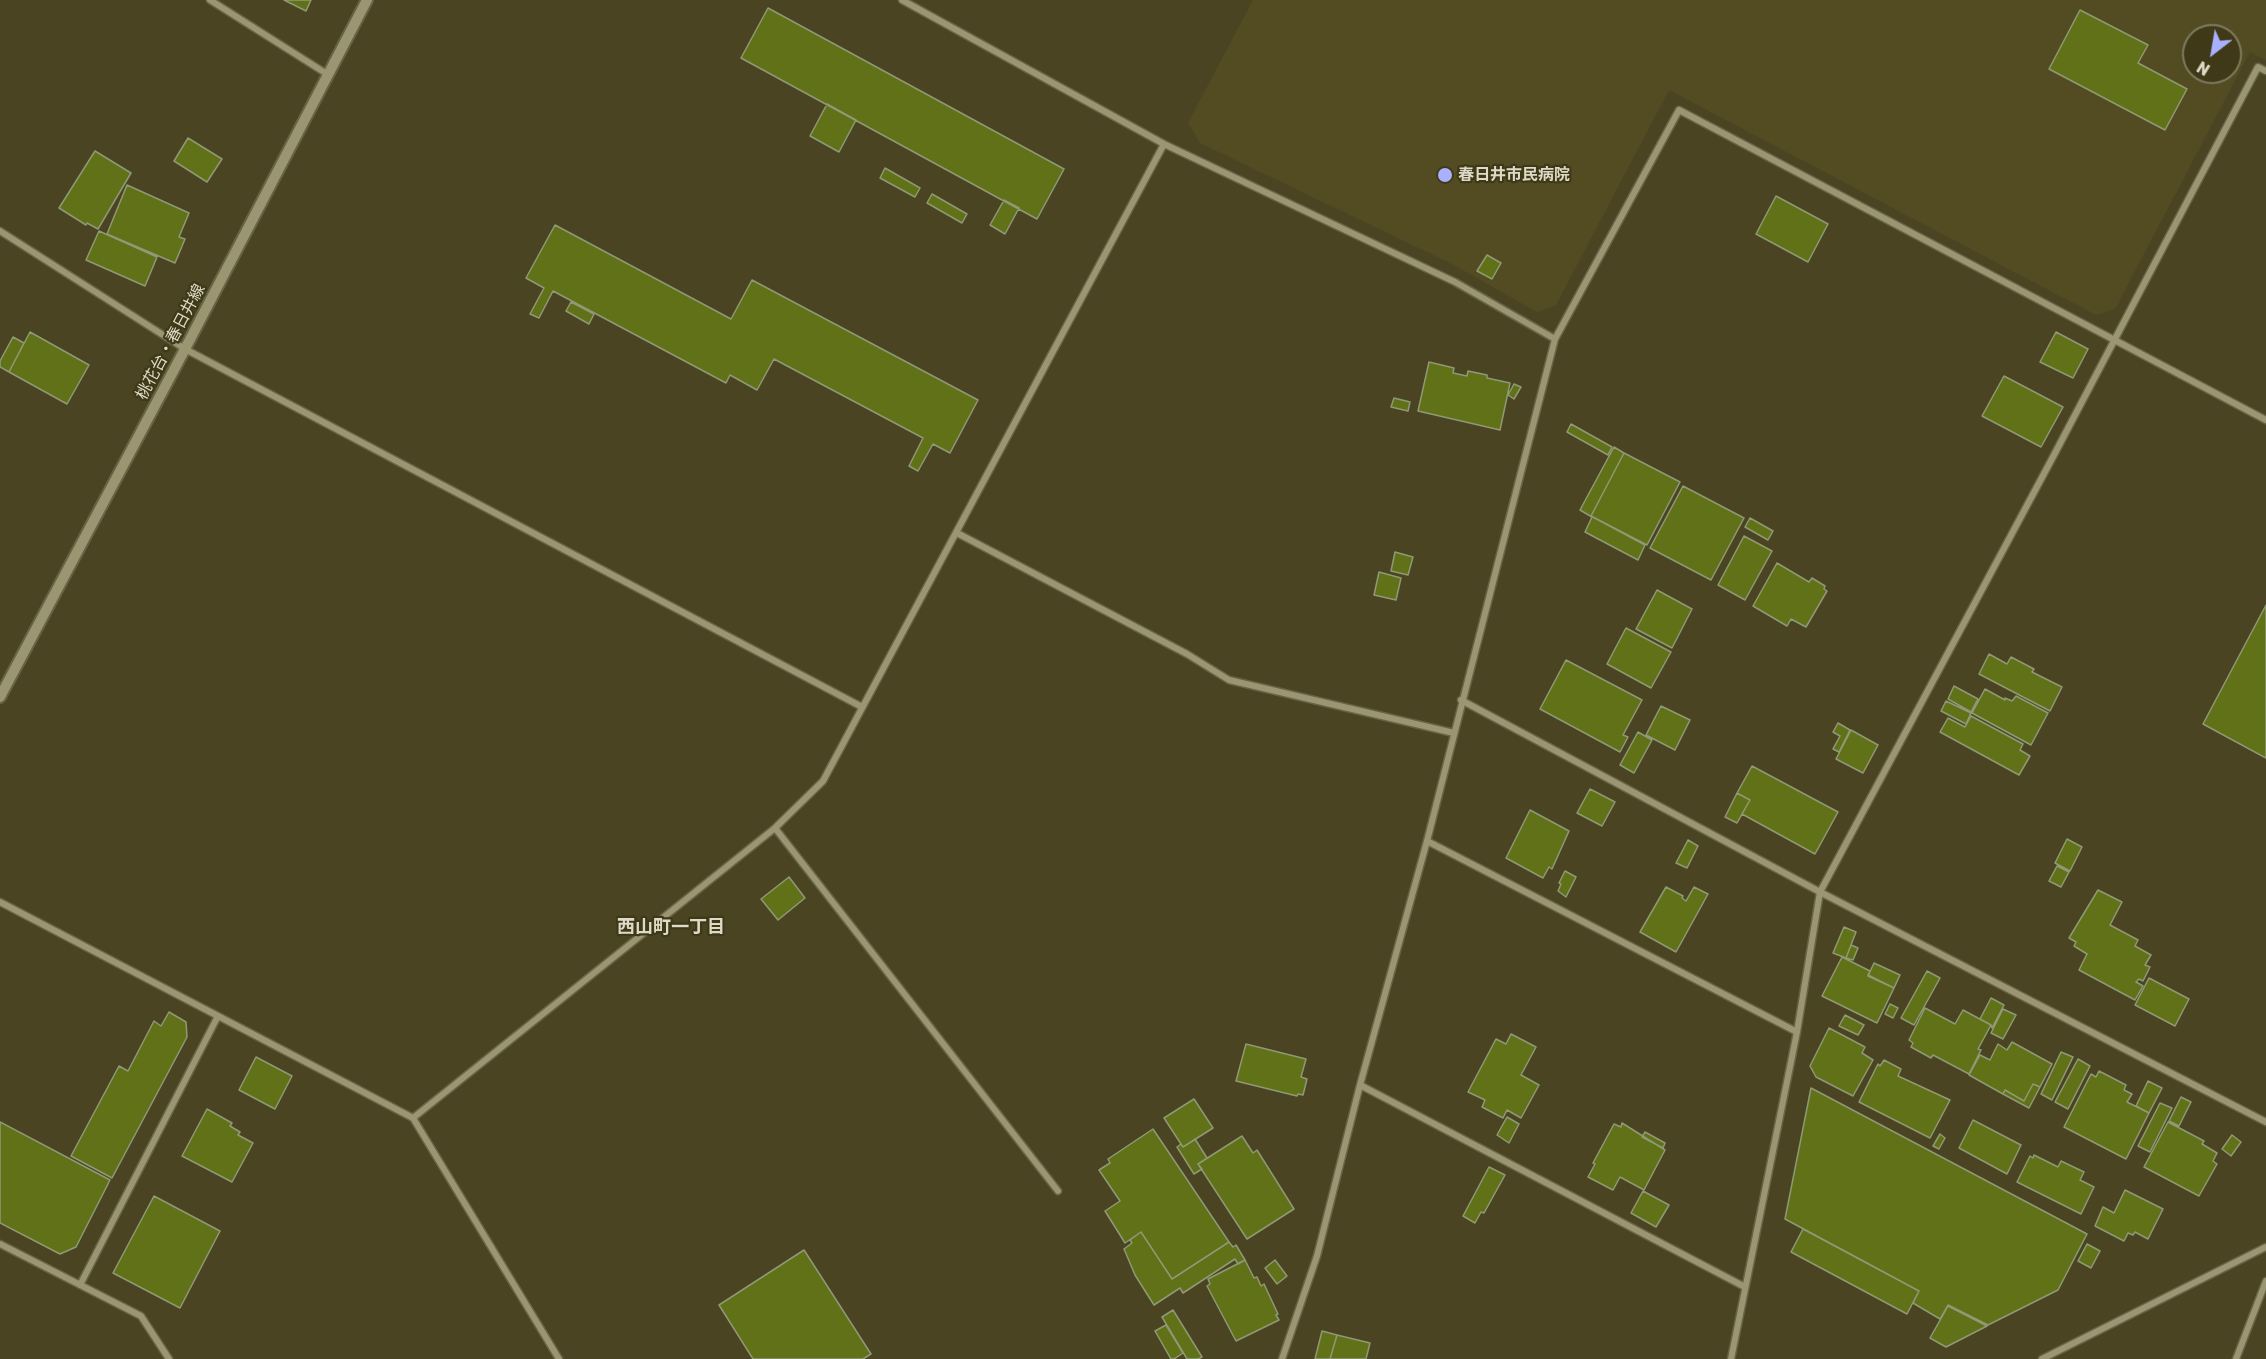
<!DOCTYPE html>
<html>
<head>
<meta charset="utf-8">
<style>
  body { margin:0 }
  #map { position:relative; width:2266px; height:1359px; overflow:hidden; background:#4a4423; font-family:Rubik,sans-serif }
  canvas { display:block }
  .north { position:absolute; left:2182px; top:24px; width:60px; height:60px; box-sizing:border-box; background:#3f3918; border:2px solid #7e7a5e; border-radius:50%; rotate:211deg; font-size:16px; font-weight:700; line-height:24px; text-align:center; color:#dddbc8 }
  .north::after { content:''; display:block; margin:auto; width:21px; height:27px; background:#a9b0fc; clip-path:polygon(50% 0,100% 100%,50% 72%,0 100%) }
</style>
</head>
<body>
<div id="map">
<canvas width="2266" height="1359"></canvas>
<div class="north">N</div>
</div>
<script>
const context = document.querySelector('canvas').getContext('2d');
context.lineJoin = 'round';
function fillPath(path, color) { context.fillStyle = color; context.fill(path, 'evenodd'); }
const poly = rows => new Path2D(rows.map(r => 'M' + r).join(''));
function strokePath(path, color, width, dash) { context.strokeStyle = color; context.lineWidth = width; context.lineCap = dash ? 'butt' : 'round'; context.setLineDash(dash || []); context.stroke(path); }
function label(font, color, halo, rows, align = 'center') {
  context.font = font + ' Rubik,"Noto Sans JP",sans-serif'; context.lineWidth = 4.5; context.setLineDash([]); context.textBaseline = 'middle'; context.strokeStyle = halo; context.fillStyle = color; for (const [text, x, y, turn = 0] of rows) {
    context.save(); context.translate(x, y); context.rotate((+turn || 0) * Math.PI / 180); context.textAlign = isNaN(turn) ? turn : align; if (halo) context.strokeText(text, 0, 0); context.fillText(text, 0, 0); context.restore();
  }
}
fillPath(poly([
  [1253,0,2266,0,2266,60,2250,52,2115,309,2096,315,1669,90,1556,305,1537,312,1452,264,1200,143,1188,123],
  [2194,36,2230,36,2230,72,2194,72]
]), '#534c22');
const building = poly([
  [284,0,311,0,306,11,284,0],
  [768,8,1064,169,1037,219,741,58,768,8],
  [2080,10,2148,45,2138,63,2187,89,2165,130,2049,69,2080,10],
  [827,104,856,120,839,152,810,136,827,104],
  [188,138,222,159,207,182,174,161,188,138],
  [95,151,131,173,98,229,87,223,86,225,59,208,95,151],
  [885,168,920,188,915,197,880,178,885,168],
  [127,185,189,213,179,237,185,239,175,263,107,234,127,185],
  [932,194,967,214,962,223,927,203,932,194],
  [1776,196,1828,224,1808,262,1756,234,1776,196],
  [1004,200,1019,208,1005,234,990,225,1004,200],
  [555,225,731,319,752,280,978,400,950,453,933,444,918,471,909,466,923,438,774,359,757,390,730,375,726,383,553,291,539,318,530,314,544,288,526,278,555,225],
  [99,231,157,257,145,286,86,260,99,231],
  [1487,255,1501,263,1492,279,1477,271,1487,255],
  [571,302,594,314,589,324,566,311,571,302],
  [30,332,89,365,67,404,9,372,30,332],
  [2056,332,2088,349,2073,378,2040,362,2056,332],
  [13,337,24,343,9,372,0,367,0,361,13,337],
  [1429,362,1454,368,1453,373,1467,376,1468,371,1487,375,1487,378,1510,383,1500,430,1418,411,1429,362],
  [2004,376,2063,407,2041,447,1982,416,2004,376],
  [1514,384,1521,387,1514,399,1508,395,1514,384],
  [1394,398,1410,402,1408,411,1391,407,1394,398],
  [1571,424,1612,447,1608,455,1567,432,1571,424],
  [1614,447,1624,453,1591,516,1645,545,1638,560,1585,532,1592,517,1580,510,1614,447],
  [1624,453,1680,482,1647,545,1591,516,1624,453],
  [1683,486,1744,518,1711,580,1650,548,1683,486],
  [1750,518,1773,531,1768,540,1745,527,1750,518],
  [1744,536,1772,551,1745,600,1718,585,1744,536],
  [1395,552,1413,557,1408,575,1391,571,1395,552],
  [1777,563,1809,582,1812,578,1825,586,1824,589,1827,591,1806,627,1791,619,1787,626,1753,606,1777,563],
  [1379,572,1401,578,1396,600,1374,595,1379,572],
  [1657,590,1692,609,1672,648,1636,629,1657,590],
  [2266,605,2266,758,2203,724,2266,605],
  [1626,628,1671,652,1651,688,1607,664,1626,628],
  [1989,654,2007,664,2011,657,2034,669,2032,672,2062,687,2050,711,1979,674,1989,654],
  [1566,660,1642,700,1623,735,1628,737,1620,752,1540,709,1566,660],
  [1954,686,1978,699,1971,712,1948,699,1954,686],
  [1985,689,2005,700,2005,698,2012,701,2016,696,2048,713,2031,745,1972,713,1985,689],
  [1946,701,1971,713,1966,724,1941,711,1946,701],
  [1661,706,1690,720,1675,750,1646,735,1661,706],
  [1971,716,2023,744,2020,750,2030,756,2019,775,1940,732,1948,718,1965,727,1971,716],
  [1838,723,1850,730,1839,752,1833,749,1840,736,1833,732,1838,723],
  [1851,730,1878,745,1863,773,1836,759,1851,730],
  [1638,732,1652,740,1634,773,1620,765,1638,732],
  [1752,766,1838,812,1815,854,1742,814,1750,800,1737,793,1752,766],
  [1590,789,1615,802,1602,826,1577,813,1590,789],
  [1737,793,1750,800,1737,823,1725,817,1737,793],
  [1530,810,1569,831,1552,869,1549,867,1543,878,1506,858,1530,810],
  [2067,839,2082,847,2070,871,2055,863,2067,839],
  [1688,840,1698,846,1687,868,1676,863,1688,840],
  [2057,866,2069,872,2061,887,2049,881,2057,866],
  [1565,871,1576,877,1566,897,1558,891,1561,884,1559,883,1565,871],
  [789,877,805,898,778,920,761,899,789,877],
  [1666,887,1683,896,1682,898,1686,901,1694,887,1708,894,1676,952,1640,932,1666,887],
  [2098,890,2122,902,2110,925,2138,940,2135,946,2151,955,2145,965,2150,967,2143,981,2139,979,2136,982,2143,986,2135,1000,2079,970,2087,954,2074,946,2076,942,2069,938,2098,890],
  [1844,927,1856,932,1846,958,1833,953,1844,927],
  [1851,945,1858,948,1853,960,1846,958,1851,945],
  [1842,957,1870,971,1868,975,1894,988,1877,1023,1822,996,1842,957],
  [1874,963,1900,975,1894,988,1868,976,1874,963],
  [1927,971,1940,978,1914,1025,1901,1018,1927,971],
  [2149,978,2189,999,2175,1026,2135,1005,2149,978],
  [1991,998,2004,1005,1992,1028,1991,1025,1980,1019,1991,998],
  [1890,1004,1898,1008,1893,1018,1885,1014,1890,1004],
  [1925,1008,1955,1024,1963,1010,1991,1025,1978,1049,1981,1050,1969,1074,1933,1055,1931,1058,1911,1047,1913,1043,1909,1040,1925,1008],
  [2003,1009,2016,1015,2003,1039,1991,1033,2003,1009],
  [169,1012,186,1022,187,1037,112,1178,71,1156,119,1066,128,1071,154,1021,161,1026,169,1012],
  [1845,1015,1864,1025,1858,1035,1839,1026,1845,1015],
  [1829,1028,1865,1047,1862,1053,1873,1060,1853,1096,1816,1077,1810,1066,1829,1028],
  [1511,1034,1536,1047,1521,1075,1539,1085,1521,1118,1507,1110,1503,1118,1482,1107,1485,1100,1468,1092,1496,1039,1506,1044,1511,1034],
  [2012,1042,2052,1064,2040,1087,2033,1084,2024,1101,2005,1090,2003,1094,1969,1075,1980,1055,1990,1060,1998,1044,2007,1050,2012,1042],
  [1246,1044,1306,1059,1301,1077,1307,1079,1303,1095,1298,1094,1297,1096,1236,1081,1246,1044],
  [2061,1052,2073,1057,2052,1100,2041,1094,2061,1052],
  [256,1057,292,1076,275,1109,239,1090,256,1057],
  [2078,1059,2090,1066,2068,1109,2055,1102,2078,1059],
  [1884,1060,1901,1069,1898,1076,1950,1100,1930,1138,1859,1102,1878,1064,1880,1066,1884,1060],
  [2099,1071,2126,1085,2124,1090,2132,1094,2127,1102,2149,1113,2126,1159,2064,1127,2091,1074,2096,1077,2099,1071],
  [2148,1081,2162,1088,2149,1113,2136,1106,2148,1081],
  [2033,1084,2040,1087,2029,1108,2003,1094,2005,1090,2024,1101,2033,1084],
  [1811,1088,2087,1234,2058,1290,1988,1325,1948,1305,1940,1319,1913,1303,1919,1291,1785,1219,1811,1088],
  [2181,1097,2191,1102,2179,1126,2169,1121,2181,1097],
  [1194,1099,1213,1128,1183,1147,1164,1118,1194,1099],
  [2160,1103,2172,1108,2150,1152,2138,1146,2160,1103],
  [207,1109,232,1123,230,1126,240,1132,238,1135,253,1143,232,1182,182,1156,207,1109],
  [1507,1117,1519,1124,1509,1143,1497,1135,1507,1117],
  [1973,1120,2021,1145,2007,1174,1959,1148,1973,1120],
  [0,1122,110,1180,76,1247,60,1254,0,1223,0,1122],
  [2168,1122,2204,1141,2202,1144,2217,1153,2213,1161,2217,1164,2199,1196,2144,1167,2168,1122],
  [1622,1123,1665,1150,1644,1190,1620,1177,1613,1190,1588,1177,1595,1164,1593,1163,1614,1124,1621,1127,1622,1123],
  [1153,1129,1229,1242,1172,1279,1141,1232,1125,1243,1105,1211,1120,1201,1099,1170,1110,1163,1108,1159,1153,1129],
  [1645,1132,1665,1143,1663,1148,1642,1137,1645,1132],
  [1940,1134,1945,1138,1939,1149,1933,1146,1940,1134],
  [2232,1135,2241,1142,2231,1156,2222,1149,2232,1135],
  [1242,1136,1253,1153,1257,1150,1294,1209,1247,1239,1198,1164,1242,1136],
  [1195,1139,1207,1158,1198,1164,1202,1169,1194,1174,1177,1147,1181,1144,1183,1147,1195,1139],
  [2034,1155,2058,1167,2061,1161,2084,1172,2080,1180,2094,1187,2081,1214,2017,1182,2030,1156,2033,1158,2034,1155],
  [1489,1167,1505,1175,1484,1213,1481,1212,1475,1223,1463,1216,1489,1167],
  [2125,1190,2163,1209,2148,1239,2135,1232,2133,1235,2128,1233,2124,1241,2095,1226,2103,1207,2114,1213,2125,1190],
  [1643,1191,1669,1205,1656,1227,1631,1213,1643,1191],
  [154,1196,220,1231,180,1308,113,1273,154,1196],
  [1803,1229,1919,1291,1907,1314,1791,1252,1803,1229],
  [1141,1232,1172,1279,1229,1242,1233,1247,1236,1245,1245,1260,1238,1264,1235,1259,1183,1293,1180,1288,1154,1305,1135,1275,1124,1249,1132,1243,1130,1240,1141,1232],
  [2087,1244,2100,1251,2091,1268,2078,1261,2087,1244],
  [804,1250,871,1354,863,1359,753,1359,719,1305,804,1250],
  [1245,1260,1254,1278,1257,1277,1261,1286,1264,1284,1278,1314,1276,1315,1279,1320,1236,1341,1207,1286,1210,1284,1208,1279,1245,1260],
  [1275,1260,1287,1276,1277,1284,1265,1268,1275,1260],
  [1948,1306,1987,1326,1946,1347,1930,1338,1948,1306],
  [1173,1310,1202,1357,1198,1359,1187,1359,1162,1317,1173,1310],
  [1166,1325,1183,1353,1174,1359,1171,1359,1155,1331,1166,1325],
  [1322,1331,1337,1335,1330,1359,1315,1359,1322,1331],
  [1337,1335,1370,1343,1366,1359,1330,1359,1337,1335]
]);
fillPath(building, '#617117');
strokePath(building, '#8f9976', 1.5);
const minor = poly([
  [210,0,327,74],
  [902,0,1164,144,1455,282,1555,339],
  [0,231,185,349,862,707],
  [957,533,1187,654,1229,680,1454,733],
  [1461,700,1820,892,2266,1122],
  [775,828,1058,1191],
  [1427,841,1797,1032],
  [0,902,413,1118,559,1359],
  [1360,1085,1745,1287],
  [413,1118,775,828,823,781,1164,144],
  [0,1244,141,1316,169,1359],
  [80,1285,218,1016],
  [1282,1359,1317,1256,1360,1085,1427,841,1555,339,1679,110,2266,420],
  [1731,1359,1797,1032,1820,892,2054,455,2258,67,2266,71],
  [2042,1359,2266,1247],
  [2236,1359,2266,1281]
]);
const tertiary = poly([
  [0,697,185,349,367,0]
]);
strokePath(minor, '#676345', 9);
strokePath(tertiary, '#676345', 14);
strokePath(minor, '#9b9571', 6);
strokePath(tertiary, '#9b9571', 10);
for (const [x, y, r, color] of [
  [1445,175,8,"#a9b0fc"]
]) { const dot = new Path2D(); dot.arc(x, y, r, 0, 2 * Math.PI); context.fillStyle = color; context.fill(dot); strokePath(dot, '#3f3918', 2); }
label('bold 16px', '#dddbc8', '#3f3918', [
  ["春日井市民病院",1458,175]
], 'left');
label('16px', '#dddbc8', '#3f3918', [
  ["桃花台・春日井線",171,342,-62]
]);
label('bold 18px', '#dddbc8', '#3f3918', [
  ["西山町一丁目",671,928]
]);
</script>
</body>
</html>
